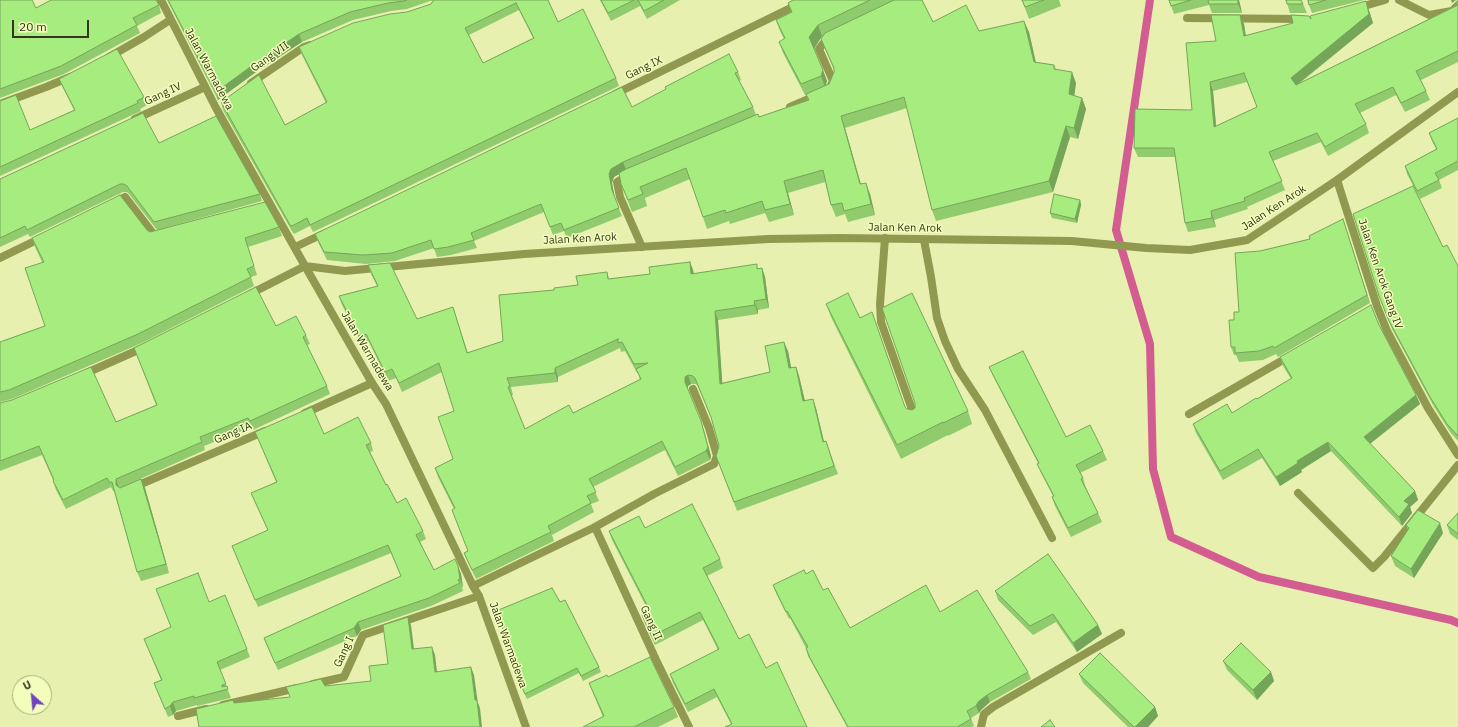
<!DOCTYPE html>
<html>
<head>
<meta charset="utf-8">
<style>
  body { margin:0 }
  #map { position:relative; width:1458px; height:727px; overflow:hidden; background:#e7f0af; font-family:"IBM Plex Sans",sans-serif }
  canvas { display:block }
  .north { position:absolute; left:12px; top:675px; width:40px; height:40px; box-sizing:border-box; background:#f4febc; border:1px solid #a7ae7c; border-radius:50%; rotate:333deg; font-size:11px; font-weight:700; line-height:16px; text-align:center; color:#33361c }
  .north::after { content:''; display:block; margin:auto; width:14px; height:18px; background:#6e45bd; clip-path:polygon(50% 0,100% 100%,50% 72%,0 100%) }
  .scale { position:absolute; left:12px; top:20px; width:77px; height:18px; box-sizing:border-box; border:2px solid #33361c; border-top:0; padding-left:5px; font-size:12px; line-height:14px; white-space:nowrap; color:#33361c; -webkit-text-stroke:3px #f4febc; paint-order:stroke }
</style>
</head>
<body>
<div id="map">
<canvas width="1458" height="727"></canvas>
<div class="north">U</div>
<div class="scale">20 m</div>
</div>
<script>
const context = document.querySelector('canvas').getContext('2d');
context.lineJoin = 'round';
const poly = rows => new Path2D(rows.map(r => 'M' + r).join(''));
function strokePath(path, color, width, dash) { context.strokeStyle = color; context.lineWidth = width; context.lineCap = dash ? 'butt' : 'round'; context.setLineDash(dash || []); context.stroke(path); }
function fillPath(path, color) { context.fillStyle = color; context.fill(path, 'evenodd'); }
function label(font, color, halo, rows, align = 'center') {
  context.font = font + ' "IBM Plex Sans",sans-serif'; context.lineWidth = 3; context.setLineDash([]); context.textBaseline = 'middle'; context.strokeStyle = halo; context.fillStyle = color; for (const [text, x, y, turn = 0] of rows) {
    context.save(); context.translate(x, y); context.rotate((+turn || 0) * Math.PI / 180); context.textAlign = isNaN(turn) ? turn : align; if (halo) context.strokeText(text, 0, 0); context.fillText(text, 0, 0); context.restore();
  }
}
strokePath(poly([
  [1150,0,1116,230,1150,344,1153,469,1171,537,1259,577,1451,620,1458,623]
]), '#d35d91', 8);
strokePath(poly([
  [885,238,880,304,881,322,915,418]
]), '#90994f', 8);
strokePath(poly([
  [1399,0,1429,15,1452,11,1458,5],
  [1357,8,1385,0],
  [1187,18,1302,19],
  [109,57,144,37,170,20],
  [251,83,304,47,310,45],
  [830,87,833,81,819,49,826,40,831,38],
  [615,94,807,0],
  [0,104,46,87,70,77],
  [790,107,818,95],
  [135,119,205,87],
  [628,175,617,182,620,197,642,247],
  [1337,180,1377,306,1387,331,1428,408,1458,455],
  [114,203,125,197,155,236,160,235],
  [924,240,931,277,937,318,945,341,958,369,985,410,1052,538],
  [295,247,325,233],
  [0,258,43,237],
  [248,295,305,266],
  [84,374,145,347],
  [305,413,372,383],
  [1189,414,1290,356],
  [134,487,265,431],
  [1298,493,1373,568,1384,557,1458,465],
  [595,527,656,660,689,727],
  [473,586,595,527,654,494,714,464,717,456,709,428,693,389],
  [313,684,344,677,363,635,479,596],
  [223,705,297,688],
  [178,716,206,709],
  [981,727,984,714,993,707,1121,633]
]), '#90994f', 8);
strokePath(poly([
  [161,0,216,108,305,266,372,383,386,404,473,586,479,596,526,727],
  [305,266,345,271,524,254,768,239,840,238,1072,241,1146,248,1190,250,1247,240,1337,180,1458,92]
]), '#90994f', 8);
fillPath(poly([
  [0,0,36,8,159,5,161,13,137,26,140,33,64,74,0,98],
  [167,0,548,0,558,22,616,78,619,86,313,232,310,226,294,234,293,233,223,110,221,102,285,125,326,103,302,55,299,47,431,4,433,1,430,1,407,9,391,11,353,20,302,42,256,72,218,100],
  [519,10,533,38,483,63,469,35],
  [600,0,680,0,647,19,640,6,611,21],
  [793,0,922,0,933,22,979,31,1029,32,1036,62,1054,65,1056,69,1076,83,1074,96,1082,98,1086,109,1078,139,1070,137,1053,192,936,221,932,210,907,108,845,128,861,184,870,194,875,215,848,222,845,214,836,217,831,205,825,182,788,193,794,215,769,222,765,213,730,224,729,221,707,229,690,179,645,198,647,206,632,212,621,184,619,174,614,177,612,183,614,196,622,216,567,238,564,231,553,235,544,212,474,241,477,248,451,255,437,257,434,248,395,261,366,264,327,260,318,242,315,234,632,107,738,72,741,80,739,81,753,107,756,115,759,117,808,100,806,95,805,95,783,53,779,42,784,39,780,31,776,20,791,12,788,3],
  [822,36,824,36,821,39,834,70,834,72,829,84,825,85,827,81,814,48],
  [1022,0,1059,0,1061,6,1029,19],
  [1169,0,1239,0,1242,13,1212,13,1209,5,1174,14],
  [1286,0,1303,4,1307,13,1290,13],
  [1308,0,1364,0,1312,13,1309,5],
  [1458,0,1458,62,1421,80,1426,91,1430,100,1405,112,1396,95,1360,113,1366,124,1369,133,1339,150,1328,156,1321,142,1273,161,1285,190,1247,207,1248,209,1214,220,1216,227,1188,232,1185,223,1175,157,1138,157,1134,148,1192,110,1216,41,1240,15,1244,24,1246,36,1311,19,1366,1,1373,23,1300,83,1457,5,1456,3],
  [1247,82,1257,107,1216,126,1213,91],
  [59,79,144,97,147,105,140,109,141,111,0,176,0,101,30,130,74,110,62,86],
  [1458,118,1458,170,1439,180,1442,188,1420,199,1407,174,1405,166,1436,149,1432,141,1429,133],
  [159,143,260,194,262,201,157,230,129,194,127,192,123,192,30,237,28,234,0,247,0,179],
  [1080,200,1081,205,1077,223,1052,218,1050,213],
  [1343,219,1370,303,1278,357,1276,354,1263,360,1239,362,1236,355,1234,355,1231,347,1234,320,1239,312,1260,251,1310,239],
  [279,227,282,236,248,247,257,275,251,277,254,286,142,343,12,399,0,402,0,342,45,326,42,262,35,247,32,238,147,230,150,232],
  [1443,247,1458,266,1458,441,1450,432,1433,405,1392,329,1382,304],
  [690,262,693,270,694,274,762,268,765,277,769,308,758,310,758,314,718,320,722,383,770,372,788,351,791,368,796,367,799,376,805,401,816,408,824,441,826,441,838,474,737,511,716,456,719,446,712,420,698,387,696,384,691,384,688,386,688,390,704,430,711,456,710,460,678,476,665,450,593,487,599,501,591,504,594,512,552,535,554,541,476,579,468,562,464,553,468,551,454,509,438,477,435,468,453,459,454,411,442,372,402,392,396,378,388,381,369,342,363,346,342,305,339,296,377,286,371,274,368,265,417,319,453,307,468,353,503,341,554,290,578,285,607,272,609,279,650,274],
  [620,348,621,352,625,351,637,373,638,373,640,380,573,413,525,429,511,396,513,395,511,387,558,382,558,377],
  [826,304,907,409,912,410,968,411,972,424,948,436,948,435,901,459,831,317],
  [1379,325,1416,395,1420,404,1370,444,1415,491,1418,500,1410,507,1412,513,1402,526,1331,451,1301,470,1302,472,1280,486,1262,458,1223,480,1196,433,1193,424,1232,413,1257,399,1291,379,1283,366,1280,357],
  [276,326,306,335,310,344,307,345,327,386,330,394,253,430,252,427,204,446,205,450,120,488,141,479,145,488,169,573,141,581,137,572,114,491,113,491,111,487,66,509,56,490,53,481,53,480,42,455,0,471,0,403,116,422,156,405,134,348],
  [989,367,1066,437,1103,451,1107,460,1080,473,1083,478,1086,488,1098,513,1102,522,1071,537,1055,506,1052,497,1053,496,1041,473,1038,463,993,376],
  [255,432,324,434,371,443,373,451,370,452,386,485,397,503,423,531,426,539,420,542,434,570,458,566,461,574,463,587,462,587,463,591,431,606,361,630,357,636,278,670,267,646,264,638,401,576,391,553,258,607,232,546,268,531,251,493,276,482],
  [1458,513,1458,540,1450,534,1447,525],
  [1406,525,1443,533,1414,578,1395,566,1391,556,1408,530],
  [645,528,720,559,723,568,707,576,739,639,766,668,807,727,731,724,717,697,688,712,673,683,670,674,718,650,703,620,655,645,645,624,642,615,649,612,612,540,609,531],
  [806,574,823,590,850,628,940,612,1028,672,1031,679,990,702,981,710,979,713,971,718,974,726,972,727,847,727,813,665,808,656,806,648,790,618,789,619,776,593,773,585],
  [995,591,1098,625,1102,634,1077,652,1056,622,1033,635,998,600],
  [209,602,247,649,250,657,220,670,231,698,197,706,197,705,176,711,173,715,168,717,154,683,161,680,144,639,171,627],
  [560,602,599,667,601,672,583,681,579,673,527,699,512,667,517,665],
  [1223,661,1271,672,1274,681,1257,700,1227,670],
  [1079,674,1155,707,1158,716,1148,727,1128,727,1083,683],
  [608,677,674,707,678,717,658,727,583,727,603,717,593,693,589,683]
]), '#90cb6d');
fillPath(poly([
  [1238,0,1239,0,1242,13,1238,4],
  [1451,0,1456,0,1452,3],
  [1366,1,1373,23,1294,87,1291,78],
  [1240,15,1244,24,1247,45,1244,36],
  [1024,21,1029,32,1038,73,1034,62],
  [818,25,822,36,814,49,809,37],
  [299,34,302,42,256,72,218,100,216,92,253,65],
  [823,70,827,81,825,87,821,76],
  [1072,72,1076,83,1073,105,1069,94],
  [1210,82,1213,91,1217,136,1214,127],
  [1082,98,1086,109,1078,139,1074,128],
  [841,116,845,128,864,196,860,184],
  [1066,126,1070,137,1053,192,1049,181],
  [623,162,626,170,614,177,612,183,615,198,612,190,609,174,611,169],
  [784,181,788,193,794,215,790,204],
  [866,183,870,194,875,215,871,204],
  [1080,200,1081,205,1077,223,1075,219],
  [1211,211,1214,220,1216,227,1212,218],
  [1343,219,1346,228,1370,303,1367,295],
  [690,262,693,270,695,283,691,274],
  [762,268,765,277,769,308,766,299],
  [754,301,758,310,758,314,755,305],
  [715,311,718,320,723,393,720,384],
  [784,342,788,351,793,377,789,368],
  [796,367,799,376,807,410,803,401],
  [555,368,558,377,558,382,555,373],
  [688,375,691,384,688,386,688,391,685,382,685,377],
  [1416,395,1420,404,1367,446,1364,437],
  [813,399,816,408,826,451,823,442],
  [701,421,711,456,710,460,706,451],
  [1328,442,1331,451,1301,470,1302,472,1280,486,1276,477,1297,461],
  [116,479,119,488,116,485],
  [141,479,145,488,169,573,166,564],
  [1415,491,1418,500,1410,507,1412,513,1402,526,1399,517,1404,501],
  [1440,523,1443,533,1414,578,1411,569],
  [458,566,461,574,463,587,460,579],
  [408,617,411,625,415,657,412,649],
  [358,622,361,630,357,636,354,628],
  [1098,625,1102,634,1077,652,1073,643],
  [432,647,435,655,438,680,435,672],
  [471,667,474,675,478,704,477,700,480,708,482,727,480,727,475,700],
  [1271,672,1274,681,1257,700,1253,690],
  [987,695,990,702,981,710,979,713,976,706,978,702],
  [173,702,176,711,173,715,170,706],
  [1155,707,1158,716,1148,727,1135,727]
]), '#75a559');
const building = poly([
  [0,0,32,0,36,8,51,0,156,0,159,5,133,18,137,25,61,66,0,89,0,0],
  [168,0,407,0,404,1,388,3,350,12,299,34,253,65,216,92,168,0],
  [434,0,548,0,558,22,583,9,616,78,310,225,307,218,292,226,290,225,221,102,259,75,285,125,327,102,299,47,353,23,390,14,407,12,431,4,434,0],
  [516,3,534,38,483,63,465,28,516,3],
  [601,0,634,0,608,13,601,0],
  [638,0,664,0,644,11,638,0],
  [793,0,870,0,818,25,809,37,823,70,821,76,801,84,779,42,785,38,776,20,792,12,788,3,793,0],
  [894,0,922,0,933,22,966,5,979,31,1024,21,1034,62,1054,65,1054,69,1072,72,1069,94,1082,98,1074,128,1066,126,1049,181,932,210,904,97,841,116,860,184,866,183,871,204,844,211,842,203,831,205,823,170,784,181,790,204,765,210,762,201,726,213,725,210,703,217,686,168,640,187,643,194,628,200,621,184,619,173,626,169,758,114,759,117,809,100,806,94,829,84,834,72,834,68,821,39,825,33,894,0],
  [1022,0,1044,0,1025,7,1022,0],
  [1169,0,1191,0,1171,6,1169,0],
  [1208,0,1238,0,1238,4,1209,4,1208,0],
  [1286,0,1301,0,1303,4,1287,4,1286,0],
  [1308,0,1326,0,1309,5,1308,0],
  [1458,0,1458,51,1416,71,1426,91,1401,103,1393,87,1355,104,1366,124,1335,141,1325,147,1317,133,1269,152,1282,181,1244,198,1245,201,1211,211,1212,218,1185,223,1174,148,1134,148,1135,109,1192,110,1186,43,1216,41,1211,15,1240,15,1244,36,1293,23,1291,15,1309,16,1311,19,1310,16,1366,1,1369,14,1291,78,1296,85,1458,5,1456,3,1458,0],
  [1244,73,1257,107,1214,127,1210,82,1244,73],
  [117,49,144,97,137,101,138,103,0,167,0,101,16,95,30,130,75,110,59,79,117,49],
  [729,54,738,72,735,73,753,107,623,162,611,169,609,174,612,190,619,208,564,230,561,223,550,227,541,204,471,233,474,240,448,247,434,249,431,240,392,253,363,255,324,252,315,234,622,87,632,107,666,89,665,87,729,54],
  [143,113,159,143,216,116,260,194,154,222,127,186,124,184,120,184,27,230,25,226,0,238,0,179,143,113],
  [1458,118,1458,161,1435,173,1439,180,1417,191,1405,166,1437,149,1429,133,1458,118],
  [1413,186,1443,247,1447,245,1458,266,1458,436,1447,424,1430,397,1389,321,1379,296,1353,214,1413,186],
  [1054,194,1080,200,1075,219,1050,213,1054,194],
  [120,195,147,230,150,232,265,202,279,227,245,238,254,266,247,269,251,277,138,334,9,390,0,392,0,342,45,326,25,268,44,262,32,238,120,195],
  [1343,219,1367,295,1274,348,1273,346,1259,351,1235,353,1235,347,1231,347,1229,320,1234,320,1234,312,1239,312,1235,253,1260,251,1310,239,1309,236,1343,219],
  [690,262,691,274,757,264,757,269,762,268,766,299,754,301,755,305,715,311,720,384,770,372,765,346,784,342,789,368,796,367,803,401,813,399,823,442,826,441,834,466,734,502,716,456,719,446,711,417,695,378,693,376,688,375,685,377,685,382,701,421,708,447,706,451,675,467,662,441,589,479,596,492,587,496,591,503,548,526,551,532,472,570,464,553,468,551,452,510,455,508,435,468,453,459,438,417,454,411,439,363,399,383,392,369,385,372,366,334,360,337,339,296,378,286,368,265,390,263,417,319,453,307,467,353,503,341,499,295,554,290,554,288,578,285,576,276,607,272,608,279,650,274,649,267,690,262],
  [618,339,618,343,622,342,634,364,648,363,636,369,641,379,573,413,569,405,525,429,508,387,510,386,507,378,555,373,555,368,618,339],
  [256,287,276,326,296,316,306,335,303,337,327,386,250,421,248,418,200,437,202,442,116,479,116,485,120,488,141,479,166,564,137,572,112,482,109,482,107,478,63,500,53,481,54,480,39,446,0,461,0,403,12,400,91,367,116,422,157,405,134,348,256,287],
  [848,293,860,318,872,312,905,407,907,409,912,410,915,408,915,403,882,308,912,293,968,411,943,423,943,422,897,445,826,304,848,293],
  [1371,305,1379,325,1416,395,1364,437,1415,491,1404,501,1409,504,1399,517,1328,442,1297,461,1298,463,1276,477,1258,449,1220,471,1193,424,1227,404,1232,413,1256,398,1257,399,1292,378,1280,357,1371,305],
  [1023,351,1066,437,1090,425,1103,451,1076,465,1083,478,1081,479,1098,513,1068,528,1052,497,1054,496,1037,464,1039,463,989,367,1023,351],
  [312,407,324,434,358,417,371,443,366,445,386,485,387,484,397,503,406,498,423,531,416,535,434,570,455,559,458,566,460,579,458,580,460,583,429,598,358,622,354,628,275,663,264,638,401,576,388,545,255,600,232,546,268,530,251,493,277,482,255,432,312,407],
  [692,504,720,559,703,568,739,639,749,634,766,668,777,662,807,727,725,727,732,724,714,689,685,704,670,674,719,649,700,612,652,636,642,615,650,611,609,531,639,516,645,528,692,504],
  [1418,510,1440,523,1411,569,1391,556,1409,528,1406,525,1418,510],
  [1458,513,1458,534,1447,525,1458,513],
  [1048,554,1098,625,1073,643,1053,614,1030,626,995,591,1048,554],
  [804,570,806,574,813,570,823,590,828,588,850,628,926,585,940,612,977,590,1028,672,987,695,978,702,976,706,967,711,971,719,957,727,848,727,810,658,806,648,808,647,787,611,786,612,773,585,804,570],
  [198,573,209,602,225,595,247,649,217,662,226,684,222,685,222,687,227,686,228,689,194,698,194,696,173,702,170,706,165,709,154,683,162,680,144,639,171,627,156,589,198,573],
  [552,588,560,602,565,600,599,667,581,676,577,668,525,694,512,667,517,665,496,611,552,588],
  [408,617,412,649,432,647,435,672,471,667,475,700,477,700,480,727,199,727,196,709,233,700,234,703,290,697,286,687,321,679,325,686,371,681,369,666,388,664,383,625,408,617],
  [1241,643,1271,672,1253,690,1223,661,1241,643],
  [1100,653,1155,707,1135,727,1134,727,1079,674,1100,653],
  [650,657,674,707,634,727,583,727,604,716,589,683,607,675,608,677,650,657],
  [1050,720,1055,727,1041,727,1050,720]
]);
fillPath(building, '#a7ec7f');
strokePath(building, '#75a559', 1);
label('11px', '#33361c', '#f4febc', [
  ["Gang VII",270,57,-35],
  ["Gang IX",644,68,-26],
  ["Jalan Warmadewa",209,69,62],
  ["Gang IV",163,94,-25],
  ["Jalan Ken Arok",1274,208,-33],
  ["Jalan Ken Arok",905,228,1],
  ["Jalan Ken Arok",580,239,-3],
  ["Jalan Ken Arok Gang IV",1380,274,71],
  ["Jalan Warmadewa",367,351,59],
  ["Gang IA",233,433,-23],
  ["Gang II",651,623,65],
  ["Jalan Warmadewa",508,645,70],
  ["Gang I",344,652,-65]
]);
</script>
</body>
</html>
